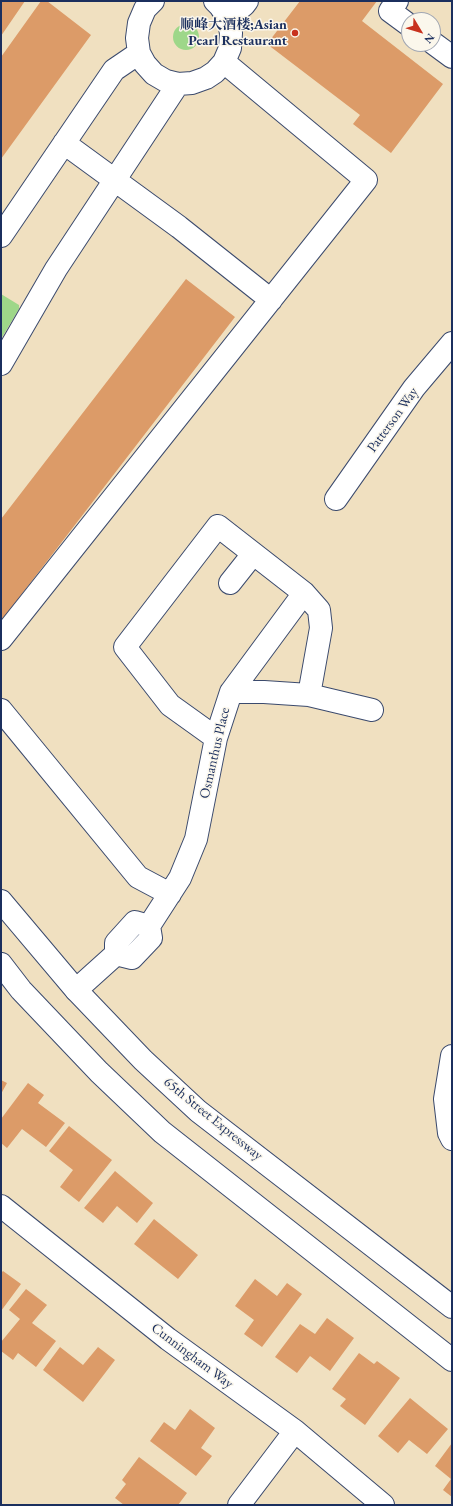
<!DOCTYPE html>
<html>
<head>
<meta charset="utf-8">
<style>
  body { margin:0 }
  #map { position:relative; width:453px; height:1506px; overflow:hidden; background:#f0e0c0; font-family:"EB Garamond",serif }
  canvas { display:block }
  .frame { position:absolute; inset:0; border:2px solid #1b2f5e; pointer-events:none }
  .north { position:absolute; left:401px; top:12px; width:40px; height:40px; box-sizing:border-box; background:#fbf7ec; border:1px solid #a1a7b3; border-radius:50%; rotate:128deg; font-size:11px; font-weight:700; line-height:16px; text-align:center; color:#1b2f5e }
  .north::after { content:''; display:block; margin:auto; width:14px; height:18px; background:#c8321e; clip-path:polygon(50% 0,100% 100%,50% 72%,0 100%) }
</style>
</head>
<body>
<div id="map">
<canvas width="453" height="1506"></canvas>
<div class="frame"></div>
<div class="north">N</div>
</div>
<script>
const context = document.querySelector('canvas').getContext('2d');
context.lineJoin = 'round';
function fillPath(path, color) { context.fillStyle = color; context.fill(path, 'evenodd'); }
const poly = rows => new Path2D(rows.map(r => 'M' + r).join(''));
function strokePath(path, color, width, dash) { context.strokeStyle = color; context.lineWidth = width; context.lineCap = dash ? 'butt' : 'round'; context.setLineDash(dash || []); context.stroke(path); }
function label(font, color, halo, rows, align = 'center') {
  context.font = font + ' "EB Garamond","Noto Serif SC",serif'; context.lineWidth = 3; context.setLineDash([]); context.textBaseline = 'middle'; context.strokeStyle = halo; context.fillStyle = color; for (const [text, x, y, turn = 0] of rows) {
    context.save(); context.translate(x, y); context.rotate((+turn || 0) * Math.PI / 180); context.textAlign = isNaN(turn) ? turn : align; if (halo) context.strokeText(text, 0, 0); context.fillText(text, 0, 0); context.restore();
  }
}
fillPath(poly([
  '173 37a13 13 0 1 1 26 0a13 13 0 1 1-26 0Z',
  [1,294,19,305,19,309,1,339]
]), '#9ed789');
fillPath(poly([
  [1,1,25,1,1,36],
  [41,1,47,1,91,35,1,159,1,57],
  [300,1,377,1,362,21,443,84,391,153,353,124,360,115,267,44],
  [186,279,235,317,1,621,1,519],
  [1,1080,7,1083,1,1094],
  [28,1083,44,1095,38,1103,65,1123,46,1147,22,1129,7,1148,1,1143,1,1119],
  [69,1126,112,1160,79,1202,60,1187,73,1170,49,1151],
  [115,1171,153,1203,137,1223,117,1206,103,1223,84,1208],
  [154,1219,198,1255,178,1279,134,1244],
  [3,1271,21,1284,1,1311,1,1273],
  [255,1279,277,1296,287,1283,302,1294,262,1347,244,1334,254,1320,235,1306],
  [26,1289,47,1305,32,1323,56,1341,36,1367,18,1353,13,1360,1,1351,1,1342,20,1319,9,1310],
  [327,1318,354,1338,330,1371,310,1356,297,1373,275,1357,300,1324,315,1334],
  [60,1347,83,1365,98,1347,115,1360,83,1402,43,1370],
  [359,1353,374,1364,377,1361,400,1378,365,1425,340,1406,346,1399,332,1389],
  [410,1398,448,1429,427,1454,409,1440,398,1453,378,1436],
  [190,1409,215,1428,201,1448,212,1456,196,1476,150,1441,164,1422,175,1430],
  [452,1443,452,1497,443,1490,451,1479,435,1466],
  [139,1457,187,1493,178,1505,124,1505,115,1498,126,1484,122,1480]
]), '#dc9b68');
const minor = poly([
  [153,1,145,9,139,23,137,38,139,53,145,64,154,74,166,81,178,84,192,83,206,78,215,72,224,62,230,48,231,33,228,18,220,6,215,1],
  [397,1,390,11,409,25],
  [228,18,244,5,247,1],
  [433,43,452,57],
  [64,143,179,227,271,300],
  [1,236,114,70,139,53],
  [1,364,56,269,178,84],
  [336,499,414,388,452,343],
  [230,583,253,554],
  [1,639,366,180,224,62],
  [231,692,264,692,309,695,372,710],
  [1,710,138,877,170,894],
  [216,738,170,705,125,647,218,526,304,593,319,610,321,628,309,695],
  [116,954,132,958,151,938,149,926,180,878,196,839,216,738,231,692,304,593],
  [76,990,116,954,116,943,135,922,149,926],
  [452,1056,445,1099,449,1133,452,1139],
  [1,1206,168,1339,295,1431,383,1505],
  [239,1505,295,1431]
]);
const major = poly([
  [1,901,76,990,143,1060,198,1111,452,1307],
  [1,964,21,990,99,1072,162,1132,452,1360]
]);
strokePath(minor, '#3b4a6d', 24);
strokePath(major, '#3b4a6d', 24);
strokePath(minor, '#fff', 22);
strokePath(major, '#fff', 22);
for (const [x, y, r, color] of [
  [295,33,4,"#c8321e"]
]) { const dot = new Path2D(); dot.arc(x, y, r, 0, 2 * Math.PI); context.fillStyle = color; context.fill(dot); strokePath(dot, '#fbf7ec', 1.5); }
label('bold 14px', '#1b2f5e', '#fbf7ec', [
  ["顺峰大酒楼;Asian",287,25],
  ["Pearl Restaurant",287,41]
], 'right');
label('14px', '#1b2f5e', '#fbf7ec', [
  ["Patterson Way",393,420,-54],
  ["Osmanthus Place",215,753,-77],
  ["65th Street Expressway",213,1119,39],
  ["Cunningham Way",192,1356,37]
]);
</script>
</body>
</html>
